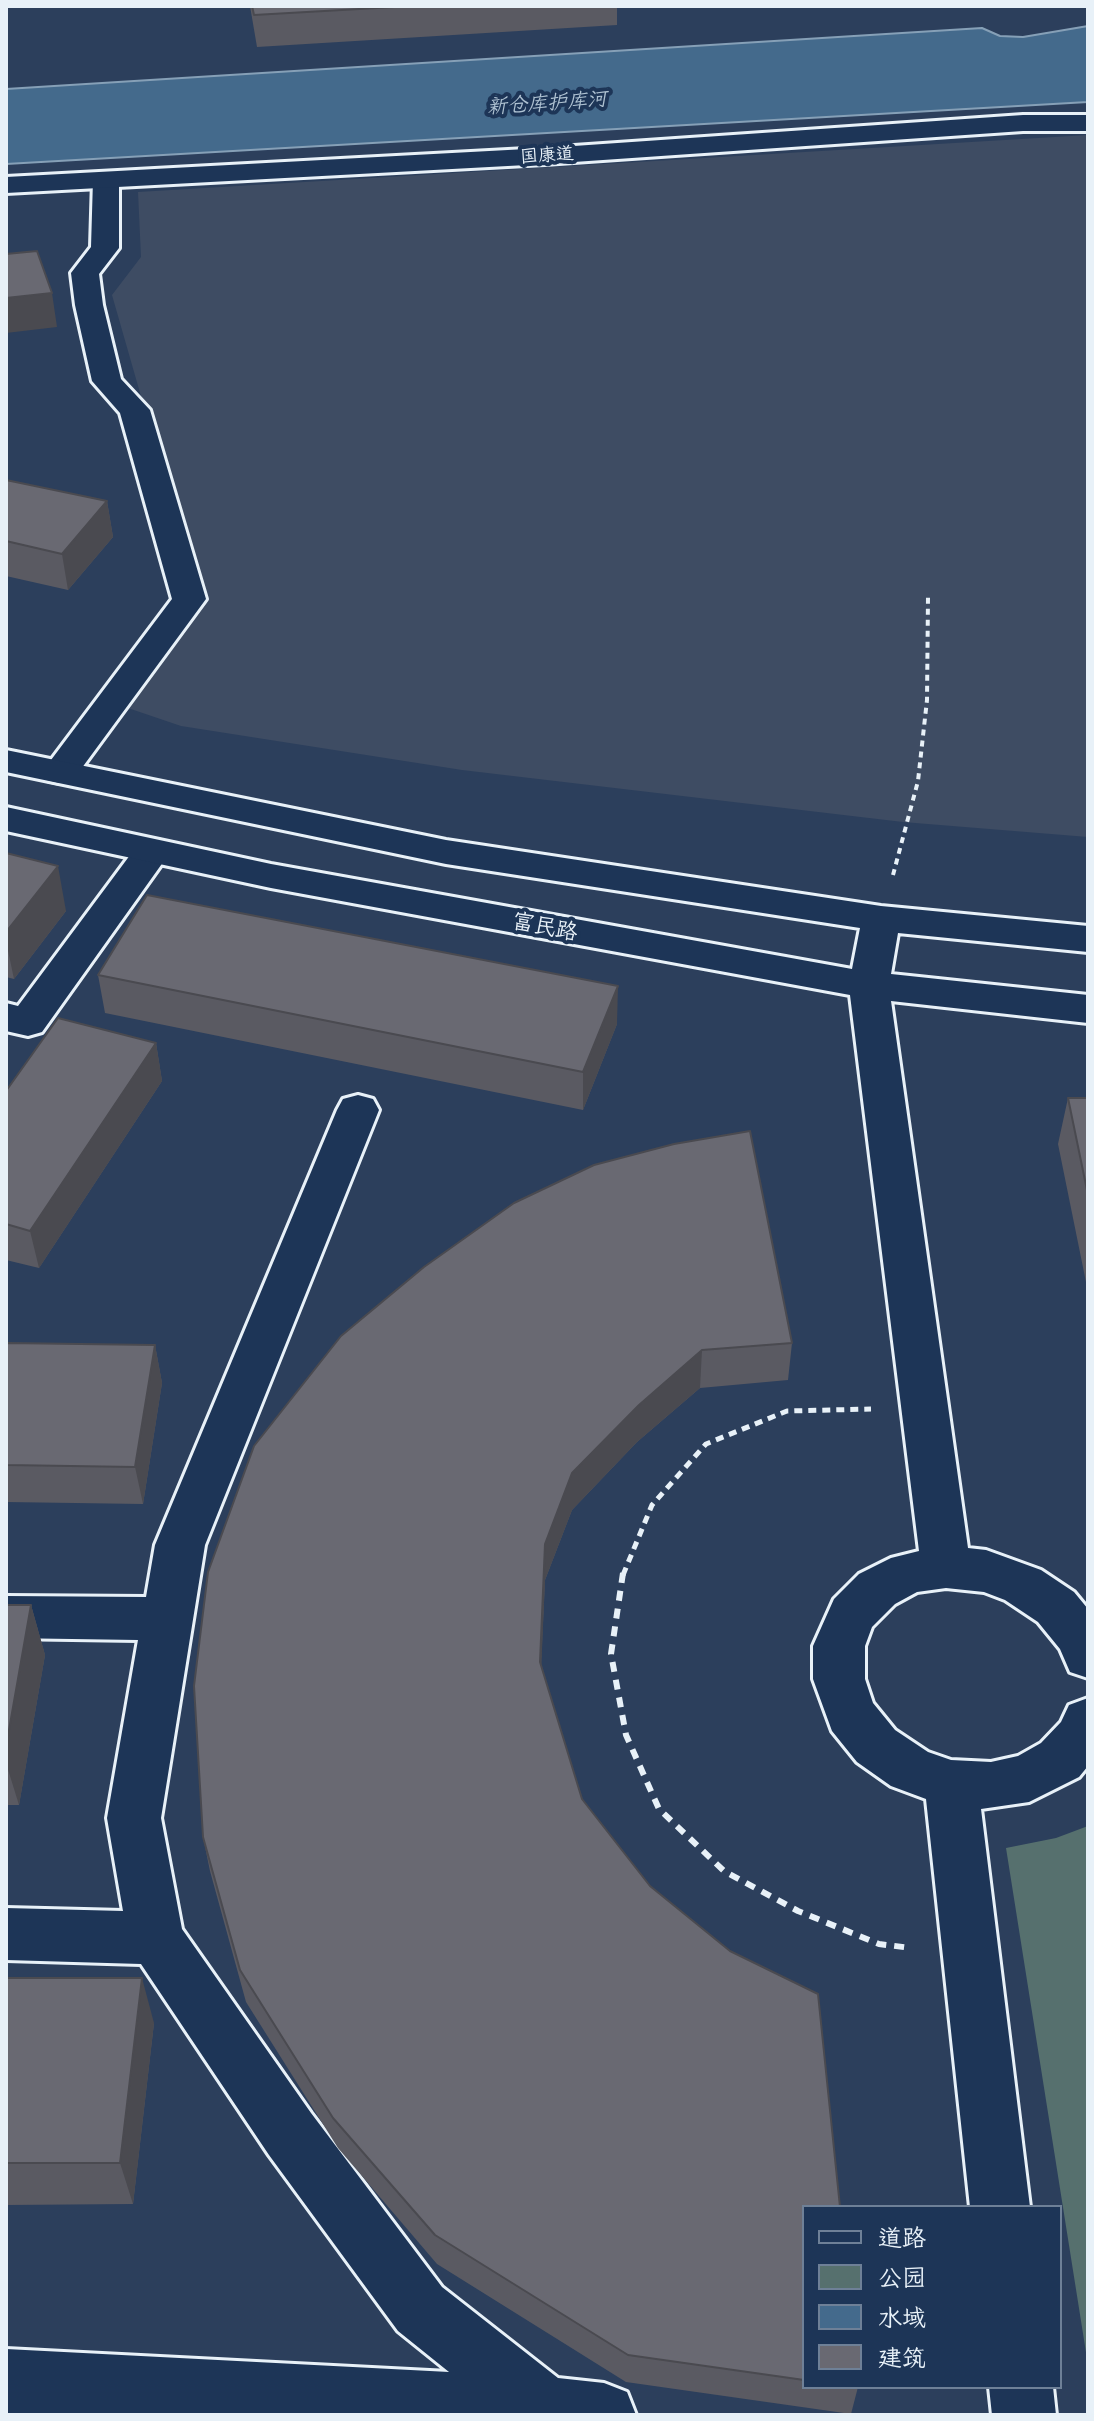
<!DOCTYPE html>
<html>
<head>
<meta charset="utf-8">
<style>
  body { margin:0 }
  #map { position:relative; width:1094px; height:2421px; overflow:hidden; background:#2c3f5c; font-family:Mali,"LXGW WenKai TC",sans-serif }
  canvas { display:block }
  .frame { position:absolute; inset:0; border:8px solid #e8f1f8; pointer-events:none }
  .legend { position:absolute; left:802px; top:2205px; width:260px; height:184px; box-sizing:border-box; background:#1d3557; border:2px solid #6e8097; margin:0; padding:10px 14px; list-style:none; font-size:24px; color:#e8f1f8 }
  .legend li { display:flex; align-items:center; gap:16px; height:40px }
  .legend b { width:40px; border:2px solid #6e8097 }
</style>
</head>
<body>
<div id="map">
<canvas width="1094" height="2421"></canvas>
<div class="frame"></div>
<ul class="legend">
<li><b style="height:10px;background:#1d3557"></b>道路</li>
<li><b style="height:22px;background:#56706e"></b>公园</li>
<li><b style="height:22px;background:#446a8c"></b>水域</li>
<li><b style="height:22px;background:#696972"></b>建筑</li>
</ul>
</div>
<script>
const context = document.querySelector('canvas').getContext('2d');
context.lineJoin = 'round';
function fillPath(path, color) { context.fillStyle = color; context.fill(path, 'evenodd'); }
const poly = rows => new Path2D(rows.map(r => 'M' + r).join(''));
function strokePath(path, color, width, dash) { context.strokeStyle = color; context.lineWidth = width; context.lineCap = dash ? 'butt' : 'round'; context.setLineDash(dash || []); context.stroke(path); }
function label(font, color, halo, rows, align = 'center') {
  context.font = font + ' Mali,"LXGW WenKai TC",sans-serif'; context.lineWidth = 8; context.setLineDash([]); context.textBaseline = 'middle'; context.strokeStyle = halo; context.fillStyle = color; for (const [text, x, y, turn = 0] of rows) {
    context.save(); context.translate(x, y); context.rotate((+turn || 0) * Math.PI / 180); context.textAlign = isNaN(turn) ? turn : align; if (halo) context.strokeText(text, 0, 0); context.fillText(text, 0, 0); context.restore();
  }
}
fillPath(poly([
  [1088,135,1088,837,903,822,462,770,181,726,122,706,199,599,112,295,141,257,138,192]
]), '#3e4c63');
fillPath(poly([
  [1088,1826,1088,2365,1006,1848,1056,1838]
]), '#56706e');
const water = poly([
  [1088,26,1088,102,6,164,6,89,982,28,1000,36,1023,37,1088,26]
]);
fillPath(water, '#446a8c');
strokePath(water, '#86a0b7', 2);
const street = poly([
  [106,172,115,174,119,180,119,248,99,274,103,305,121,379,150,410,206,599,73,780,60,783,47,780,42,772,172,599,120,413,92,381,75,305,71,273,91,247,93,180,97,174,106,172],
  [152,839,165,843,171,851,42,1032,28,1036,6,1031,6,1003,18,1006,139,843,152,839],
  [358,1095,373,1099,379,1110,205,1545,161,1818,182,1929,311,2113,442,2287,558,2378,604,2383,627,2392,636,2415,6,2413,6,2349,449,2372,398,2331,269,2155,141,1964,6,1960,6,1908,123,1911,107,1818,138,1640,6,1638,6,1596,146,1597,155,1545,337,1110,343,1099,358,1095]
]);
const secondary = poly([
  [1023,115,1088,115,1088,131,1023,131,545,164,6,193,6,177,545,148,1023,115],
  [6,750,446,840,881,906,1088,926,1088,952,898,933,891,974,1088,995,1088,1023,891,1001,968,1548,986,1550,1041,1570,1074,1592,1088,1609,1088,1678,1070,1672,1060,1649,1038,1622,1005,1600,984,1592,946,1588,917,1592,895,1604,872,1627,865,1646,865,1679,873,1703,895,1730,928,1752,951,1760,991,1762,1018,1756,1041,1743,1061,1722,1069,1705,1088,1698,1088,1766,1079,1777,1029,1802,981,1809,1030,2207,970,2207,926,1799,891,1786,857,1762,832,1731,813,1679,813,1646,834,1599,859,1574,891,1558,919,1551,850,995,271,888,6,831,6,807,271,864,852,969,860,928,446,864,6,772,6,750],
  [989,2387,1053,2387,1056,2415,992,2415,989,2387]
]);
strokePath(street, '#e8f1f8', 6);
strokePath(secondary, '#e8f1f8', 6);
strokePath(poly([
  [893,875,918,781,927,700,928,597]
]), '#e8f1f8', 4, [6, 5]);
strokePath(poly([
  [623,1575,652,1505,706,1444,787,1411,871,1409]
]), '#e8f1f8', 5, [8, 6]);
strokePath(poly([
  [623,1573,611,1654,626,1735,659,1809,724,1871,798,1911,879,1944,911,1948]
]), '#e8f1f8', 6, [10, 8]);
fillPath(street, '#1d3557');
fillPath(secondary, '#1d3557');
fillPath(poly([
  [250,6,617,6,617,25,257,47],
  [6,480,107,501,113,537,68,590,6,576],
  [6,853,66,911,14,979,6,977],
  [98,975,617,1024,583,1110,105,1013],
  [156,1043,162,1081,39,1268,6,1260,6,1091],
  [1068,1098,1088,1098,1088,1292,1058,1144],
  [341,1336,792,1343,788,1380,700,1388,637,1442,572,1510,545,1580,541,1666,582,1799,804,2207,804,2387,858,2387,851,2414,626,2382,437,2264,338,2148,246,2002,210,1871,203,1837],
  [6,1343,155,1345,162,1383,143,1504,6,1502],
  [6,1605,31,1605,45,1655,19,1805,6,1805],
  [6,1978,154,2023,133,2204,6,2205]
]), '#5a5a62');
fillPath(poly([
  [52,293,57,327,6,333,6,298],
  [107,501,113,537,68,590,62,554],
  [58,866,66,911,14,979,6,941,6,932],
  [618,986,617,1024,583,1110,583,1072],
  [156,1043,162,1081,39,1268,30,1231],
  [155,1345,162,1383,143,1504,135,1467],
  [702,1350,700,1388,637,1442,572,1510,545,1580,540,1697,540,1662,545,1544,572,1473,639,1405],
  [31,1605,45,1655,19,1805,6,1763,6,1747],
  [142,1978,154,2023,133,2204,120,2163]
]), '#4a4a50');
const building = poly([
  [252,6,412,6,254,15,252,6],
  [37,251,52,293,6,298,6,254,37,251],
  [6,480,107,501,62,554,6,541,6,480],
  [6,853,58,866,6,932,6,853],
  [147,895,618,986,583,1072,98,975,147,895],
  [58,1018,156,1043,30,1231,6,1224,6,1091,58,1018],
  [1068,1098,1088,1098,1088,1195,1068,1098],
  [750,1131,792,1343,702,1350,639,1405,572,1473,545,1544,540,1662,582,1799,650,1886,730,1951,818,1994,840,2207,804,2207,804,2380,628,2355,435,2235,333,2118,240,1970,203,1837,194,1686,208,1572,254,1446,341,1336,424,1267,514,1203,594,1165,674,1144,750,1131],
  [6,1343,155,1345,135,1467,6,1465,6,1343],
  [6,1605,31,1605,6,1747,6,1605],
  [6,1978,142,1978,120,2163,6,2163,6,1978]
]);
fillPath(building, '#696972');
strokePath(building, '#4a4a50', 2);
label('18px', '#e8f1f8', '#1d3557', [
  ["国康道",547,155,-4]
]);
label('italic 20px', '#afc2d2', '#1d3557', [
  ["新仓库护库河",547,103,-4]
]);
label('22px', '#e8f1f8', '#1d3557', [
  ["富民路",545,927,11]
]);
</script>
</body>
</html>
